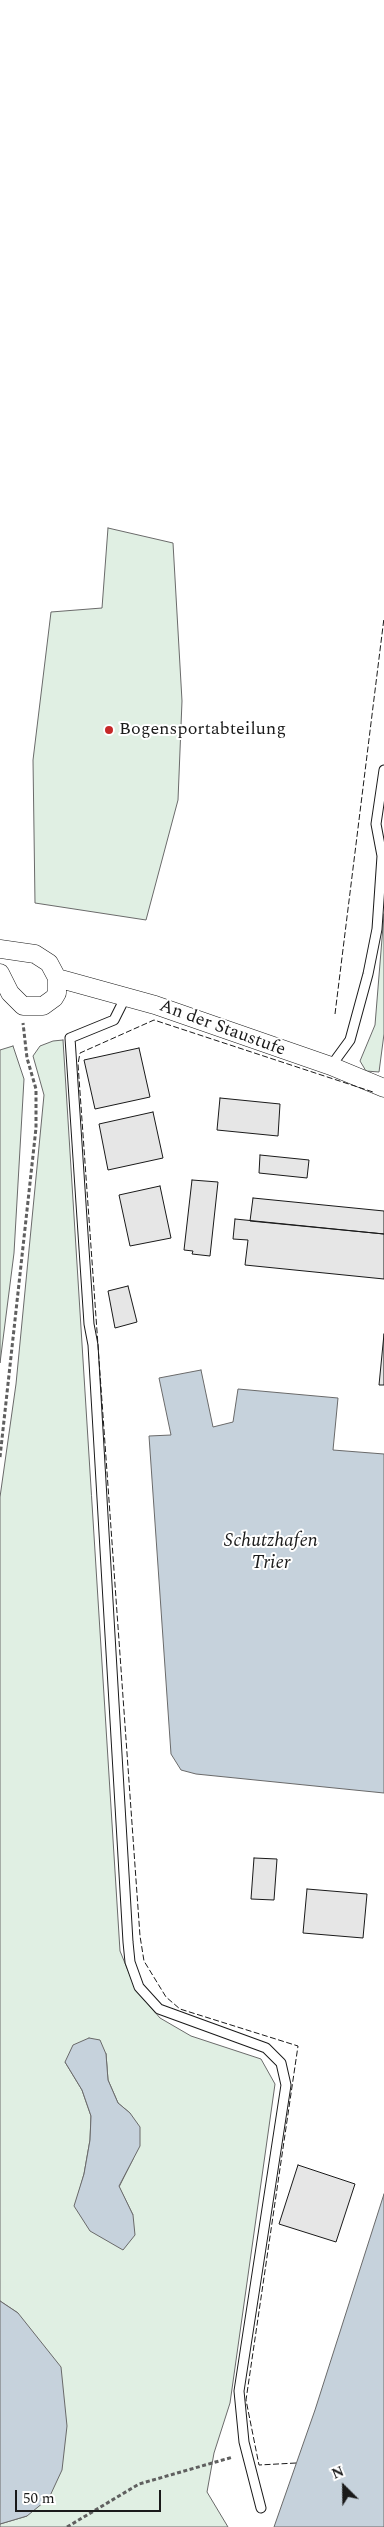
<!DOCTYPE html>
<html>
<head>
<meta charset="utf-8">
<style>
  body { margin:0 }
  #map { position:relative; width:384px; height:2527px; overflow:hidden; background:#fff; font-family:Spectral,serif }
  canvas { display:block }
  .north { position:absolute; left:319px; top:2462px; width:50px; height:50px; -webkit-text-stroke:4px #fff; paint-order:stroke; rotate:337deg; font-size:14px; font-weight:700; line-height:20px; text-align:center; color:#1a1a1a }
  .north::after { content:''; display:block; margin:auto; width:18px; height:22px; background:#1a1a1a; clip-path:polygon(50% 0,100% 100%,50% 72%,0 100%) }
  .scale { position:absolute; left:15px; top:2490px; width:146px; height:22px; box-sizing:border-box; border:2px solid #1a1a1a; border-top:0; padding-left:6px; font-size:15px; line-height:18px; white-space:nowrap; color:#1a1a1a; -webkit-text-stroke:4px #fff; paint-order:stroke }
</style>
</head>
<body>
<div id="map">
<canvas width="384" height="2527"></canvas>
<div class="north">N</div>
<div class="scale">50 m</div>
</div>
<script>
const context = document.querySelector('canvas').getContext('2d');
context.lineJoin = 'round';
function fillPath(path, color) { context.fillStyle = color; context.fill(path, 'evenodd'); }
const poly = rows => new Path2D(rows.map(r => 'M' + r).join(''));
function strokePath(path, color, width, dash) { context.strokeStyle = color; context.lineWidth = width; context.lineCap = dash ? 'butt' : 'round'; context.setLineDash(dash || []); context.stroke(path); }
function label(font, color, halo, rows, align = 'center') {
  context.font = font + ' Spectral,serif'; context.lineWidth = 4; context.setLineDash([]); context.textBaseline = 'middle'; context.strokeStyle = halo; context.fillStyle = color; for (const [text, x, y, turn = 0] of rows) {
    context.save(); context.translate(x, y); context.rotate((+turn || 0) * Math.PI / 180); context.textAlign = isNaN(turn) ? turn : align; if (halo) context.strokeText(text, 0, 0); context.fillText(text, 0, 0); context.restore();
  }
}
const green = poly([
  [108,528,173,543,182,701,178,800,146,920,35,903,33,760,51,612,102,608,108,528],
  [384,914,384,1034,379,1072,366,1071,360,1061,375,1025,384,914],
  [63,1040,120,1951,136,1990,160,2018,191,2036,261,2059,275,2084,230,2403,214,2453,207,2492,228,2527,0,2527,0,2524,27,2516,18,2313,0,2301,0,1497,16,1384,44,1095,33,1056,40,1046,53,1041,63,1040],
  [106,2054,108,2080,118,2103,130,2113,133,2159,119,2187,133,2215,75,2206,84,2174,90,2140,91,2116,82,2090,65,2062,106,2054],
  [13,1046,24,1079,14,1253,0,1363,0,1050,13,1046]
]);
fillPath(green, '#e0efe3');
strokePath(green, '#6a6a6a', 1);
const water = poly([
  [201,1370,213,1427,233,1422,238,1389,338,1398,333,1450,384,1454,384,1793,196,1774,181,1770,171,1754,149,1436,171,1435,159,1378,201,1370],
  [89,2038,100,2040,106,2054,108,2080,118,2103,130,2113,140,2127,140,2146,119,2186,133,2215,135,2235,123,2250,90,2231,74,2206,84,2174,90,2140,91,2116,82,2090,65,2062,73,2045,89,2038],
  [384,2194,384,2527,274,2527,315,2410,384,2194],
  [0,2301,18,2313,61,2367,67,2426,62,2470,49,2498,27,2516,0,2524,0,2301]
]);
fillPath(water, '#c6d2dc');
strokePath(water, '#6a6a6a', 1);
const building = poly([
  [139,1048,150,1097,95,1109,84,1060,139,1048],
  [220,1098,280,1104,278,1136,217,1130,220,1098],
  [153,1112,163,1158,108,1170,99,1124,153,1112],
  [260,1155,309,1160,307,1178,259,1173,260,1155],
  [192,1180,218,1182,210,1256,192,1254,193,1251,184,1250,192,1180],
  [160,1186,171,1238,130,1246,119,1195,160,1186],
  [253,1198,384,1211,384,1234,250,1221,253,1198],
  [235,1219,384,1234,384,1279,245,1265,248,1240,233,1239,235,1219],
  [128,1286,137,1322,115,1328,108,1291,128,1286],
  [384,1334,384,1385,379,1385,384,1334],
  [254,1858,277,1859,274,1900,251,1899,254,1858],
  [307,1889,367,1894,363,1938,303,1933,307,1889],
  [298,2165,355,2184,336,2242,279,2224,298,2165]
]);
fillPath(building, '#e6e6e6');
strokePath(building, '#1a1a1a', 1);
const service = poly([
  [126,996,114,1020,70,1038,89,1324,93,1345,128,1942,130,1962,139,1987,159,2009,266,2048,281,2063,286,2085,239,2391,244,2442,261,2508],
  [331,1066,350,1040,368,974,377,929,382,856,376,824,384,770]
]);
const minor = poly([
  [0,949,35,954,49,963,57,978,57,993,54,998,43,1006,23,1006,10,993,0,973],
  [57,978,155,1005,331,1066,384,1088]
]);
strokePath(service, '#1a1a1a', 11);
strokePath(minor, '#1a1a1a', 19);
strokePath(poly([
  [0,1457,36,1128,36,1089,27,1058,23,1023],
  [67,2527,139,2484,233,2457]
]), '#5f5f5f', 3, [4, 2.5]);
strokePath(service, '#fff', 9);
strokePath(minor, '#fff', 18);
strokePath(poly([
  [335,1014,384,618],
  [296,2463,259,2465,246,2400,298,2046,180,2009,166,1997,144,1961,140,1936,78,1064,80,1053,154,1020,373,1092]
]), '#1a1a1a', 1, [6, 2.5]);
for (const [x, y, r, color] of [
  [109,730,5,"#c62828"]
]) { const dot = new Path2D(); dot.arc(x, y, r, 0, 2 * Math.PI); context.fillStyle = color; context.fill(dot); strokePath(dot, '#fff', 2); }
label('18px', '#1a1a1a', '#fff', [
  ["Bogensportabteilung",119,730]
], 'left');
label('18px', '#1a1a1a', '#fff', [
  ["An der Staustufe",222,1029,20]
]);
label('italic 19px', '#1a1a1a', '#fff', [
  ["Schutzhafen",271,1542],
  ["Trier",271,1564]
]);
</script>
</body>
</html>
